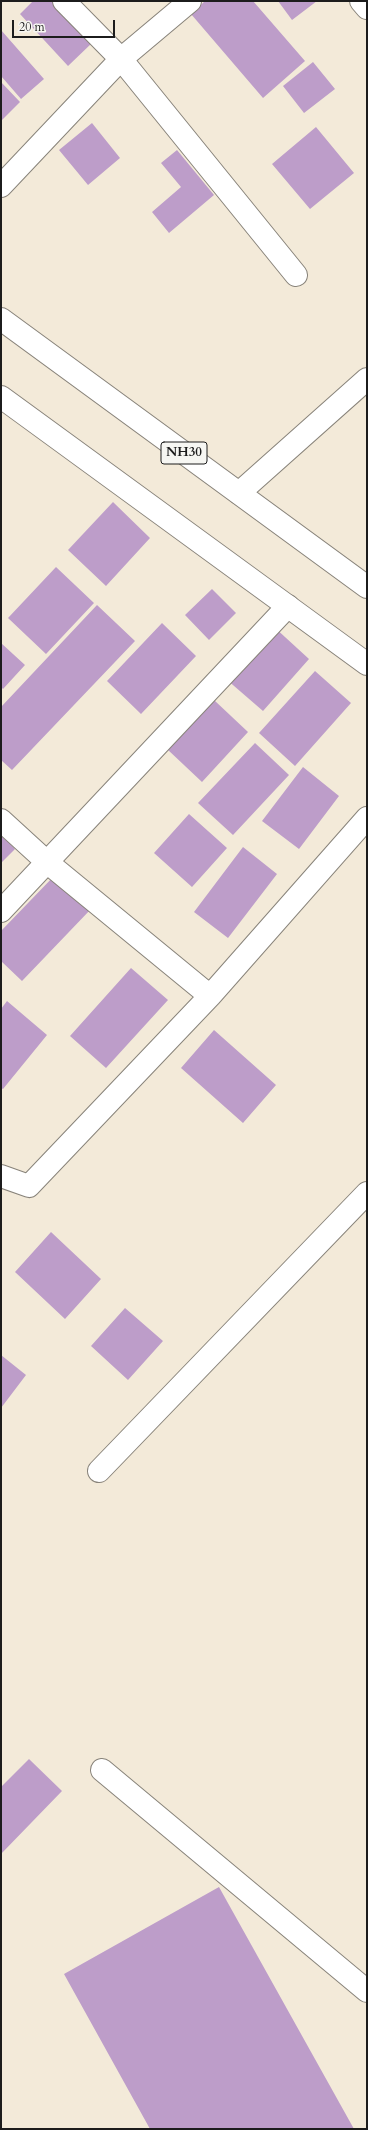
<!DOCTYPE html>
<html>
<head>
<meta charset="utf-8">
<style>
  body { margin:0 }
  #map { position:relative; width:368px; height:2130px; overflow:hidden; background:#f3ead9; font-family:Cardo,serif }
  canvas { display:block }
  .frame { position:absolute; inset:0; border:2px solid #1c1c1c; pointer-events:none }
  .scale { position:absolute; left:12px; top:20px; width:103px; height:18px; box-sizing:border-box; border:2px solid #1c1c1c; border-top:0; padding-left:5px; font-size:12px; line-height:14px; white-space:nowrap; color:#1c1c1c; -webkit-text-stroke:3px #f6f6f2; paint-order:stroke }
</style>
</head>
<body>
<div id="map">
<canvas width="368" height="2130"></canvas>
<div class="frame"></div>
<div class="scale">20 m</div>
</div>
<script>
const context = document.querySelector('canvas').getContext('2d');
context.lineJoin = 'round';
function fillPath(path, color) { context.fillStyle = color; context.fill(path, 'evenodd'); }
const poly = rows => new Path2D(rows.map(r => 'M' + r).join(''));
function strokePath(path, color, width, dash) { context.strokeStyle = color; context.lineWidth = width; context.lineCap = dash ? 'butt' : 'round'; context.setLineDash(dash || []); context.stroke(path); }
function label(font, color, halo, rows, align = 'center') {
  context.font = font + ' Cardo,serif'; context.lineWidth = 3; context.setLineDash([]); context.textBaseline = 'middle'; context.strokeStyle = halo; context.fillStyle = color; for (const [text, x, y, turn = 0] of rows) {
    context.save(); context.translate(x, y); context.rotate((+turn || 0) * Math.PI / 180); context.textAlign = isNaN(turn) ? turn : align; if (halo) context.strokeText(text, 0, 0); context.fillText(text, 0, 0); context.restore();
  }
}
fillPath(poly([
  [33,1,54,1,92,43,68,66,20,14],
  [205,1,253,1,305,61,263,98,191,14],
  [278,1,317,1,292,20],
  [1,30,44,79,21,99,1,76],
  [313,62,335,89,304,113,283,86],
  [1,82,20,102,1,121],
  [92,123,120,158,88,185,59,150],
  [316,127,354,173,310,209,272,164],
  [177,150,214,195,169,233,152,212,181,187,161,163],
  [113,502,150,538,106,586,68,550],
  [56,567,94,603,46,654,8,618],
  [212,589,236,613,209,640,185,615],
  [97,605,135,641,12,770,1,760,1,707],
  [162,623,196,656,141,714,107,681],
  [273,626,309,659,263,711,226,679],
  [1,643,25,665,3,689,1,687],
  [315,671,351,703,295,766,259,733],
  [214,700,248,732,202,782,167,749],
  [255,743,289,775,233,835,198,803],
  [303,767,339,796,299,849,262,821],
  [189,814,227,848,192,887,154,853],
  [1,834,15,849,1,863],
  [243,847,277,874,228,938,194,912],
  [55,875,91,909,22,981,1,961,1,931],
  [131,968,168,1000,106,1068,70,1036],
  [7,1001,47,1035,3,1089,1,1088,1,1009],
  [214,1030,276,1085,243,1123,181,1068],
  [51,1232,101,1279,65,1319,15,1272],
  [125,1308,163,1341,128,1380,91,1346],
  [1,1355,26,1375,1,1408],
  [29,1759,62,1791,1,1854,1,1787],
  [219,1887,354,2129,150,2129,64,1974]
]), '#bd9dc9');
const minor = poly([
  [64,1,121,59,296,275],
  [361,1,367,8],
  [1,186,121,59,190,1],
  [239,493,367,379],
  [1,820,48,863,210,996],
  [1,911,288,606],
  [1,1176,29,1186,210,996,367,818],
  [99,1471,367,1193],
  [102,1770,367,1991]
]);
const highway = poly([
  [1,319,367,587],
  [1,397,367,664]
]);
strokePath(minor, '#88837a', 24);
strokePath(highway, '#88837a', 24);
strokePath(minor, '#fff', 22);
strokePath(highway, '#fff', 22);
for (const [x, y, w] of [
  [184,453,46]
]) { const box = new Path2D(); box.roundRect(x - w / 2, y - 11, w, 22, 3); context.fillStyle = '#f6f6f2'; context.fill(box); strokePath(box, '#1c1c1c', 1); }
label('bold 13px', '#1c1c1c', null, [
  ["NH30",184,453]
]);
</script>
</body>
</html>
